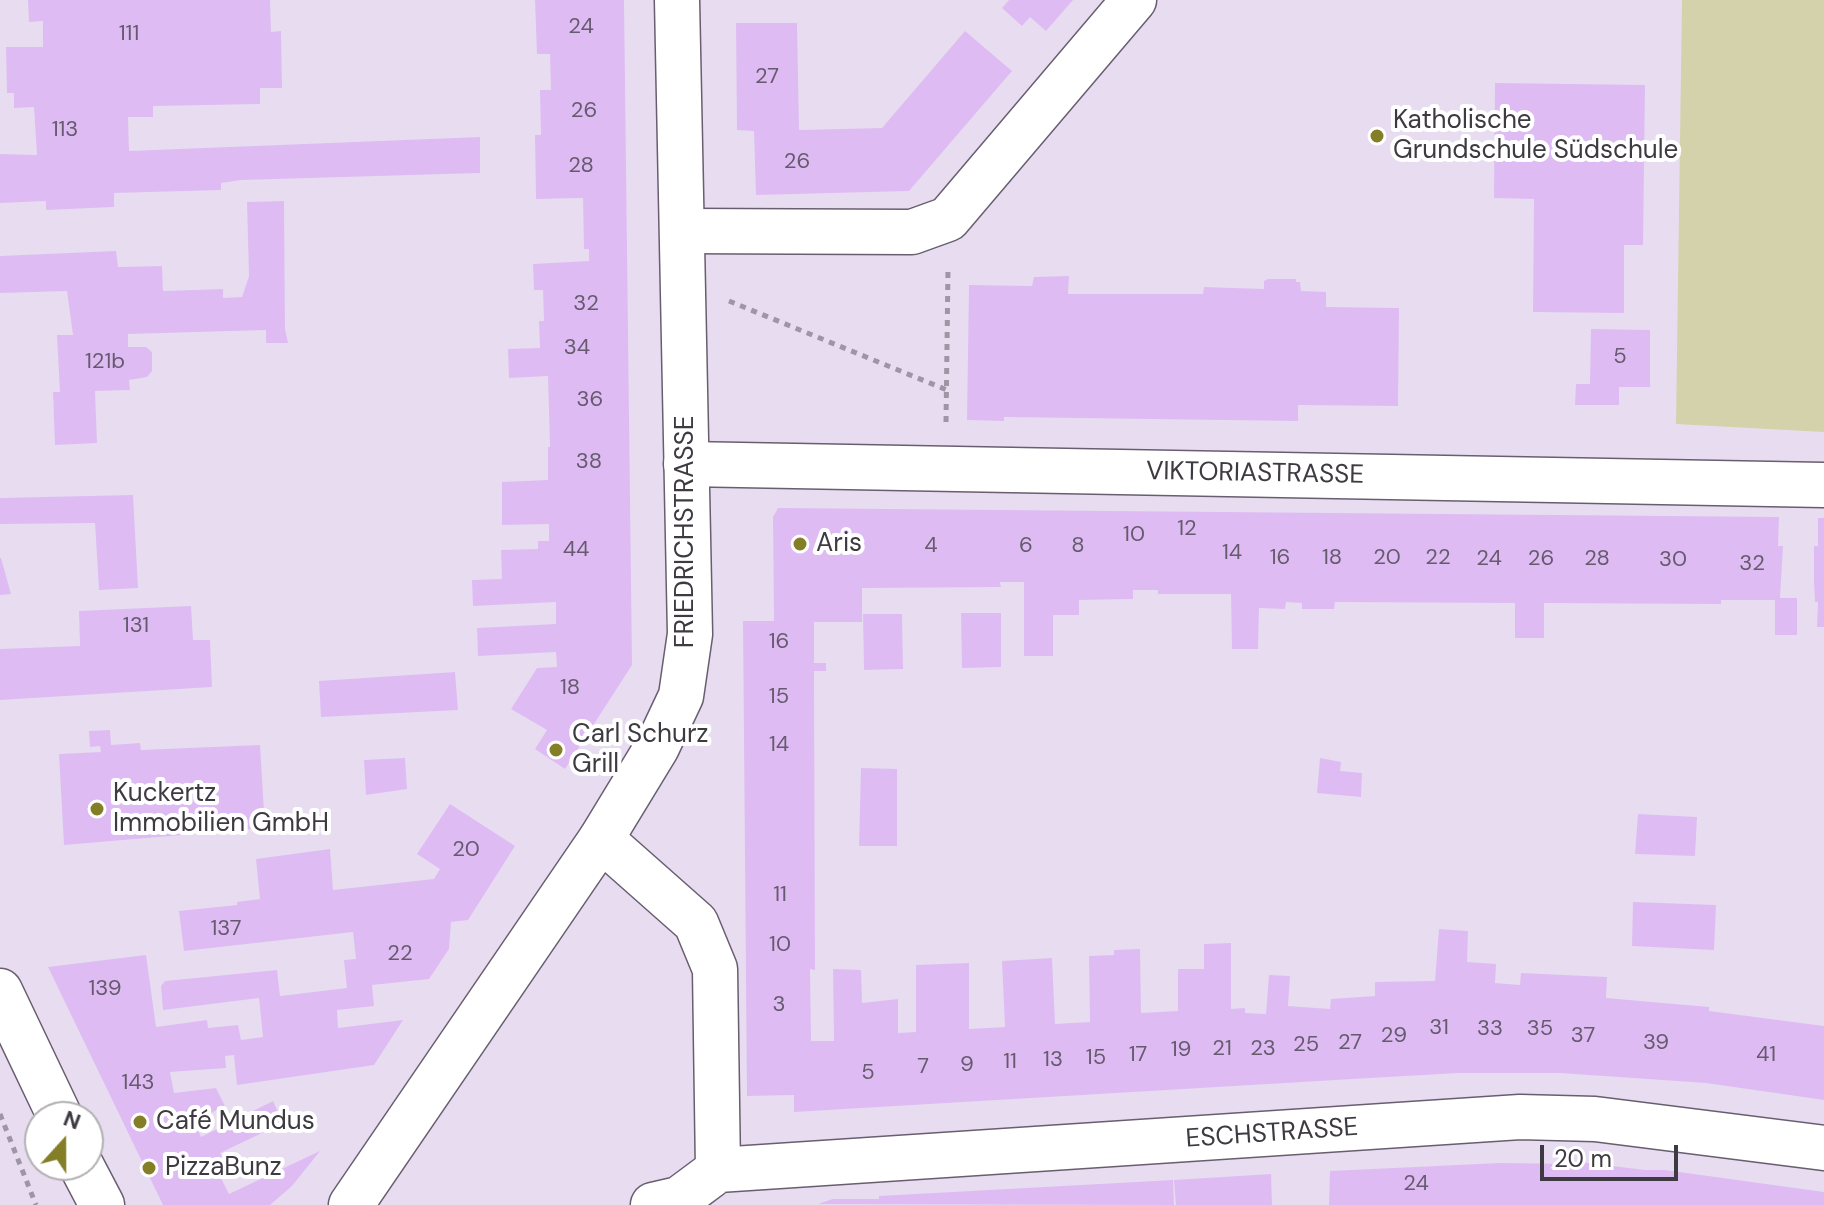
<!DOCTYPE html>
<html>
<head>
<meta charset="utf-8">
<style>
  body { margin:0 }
  #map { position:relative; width:1824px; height:1205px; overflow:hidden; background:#e8ddf0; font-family:"DM Sans",sans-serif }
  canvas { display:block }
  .north { position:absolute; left:24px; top:1101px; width:80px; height:80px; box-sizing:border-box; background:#fff; border:2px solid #b2b0b3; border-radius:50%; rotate:21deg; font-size:22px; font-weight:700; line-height:32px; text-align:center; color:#3e3a41 }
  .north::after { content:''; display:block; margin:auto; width:28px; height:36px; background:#847f27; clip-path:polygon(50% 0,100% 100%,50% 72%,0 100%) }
  .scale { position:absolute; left:1540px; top:1145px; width:138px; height:36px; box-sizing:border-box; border:4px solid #3e3a41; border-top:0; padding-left:10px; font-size:24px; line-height:28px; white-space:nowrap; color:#3e3a41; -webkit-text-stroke:6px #fff; paint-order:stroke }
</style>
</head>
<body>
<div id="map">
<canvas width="1824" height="1205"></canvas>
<div class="north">N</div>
<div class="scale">20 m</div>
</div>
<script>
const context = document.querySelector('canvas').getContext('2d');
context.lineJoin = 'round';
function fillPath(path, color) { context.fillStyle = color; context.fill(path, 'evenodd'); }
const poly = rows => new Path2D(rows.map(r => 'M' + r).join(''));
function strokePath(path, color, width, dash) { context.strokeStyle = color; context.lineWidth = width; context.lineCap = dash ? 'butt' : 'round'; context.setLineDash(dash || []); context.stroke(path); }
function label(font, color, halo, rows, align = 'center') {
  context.font = font + ' "DM Sans",sans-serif'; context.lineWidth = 8; context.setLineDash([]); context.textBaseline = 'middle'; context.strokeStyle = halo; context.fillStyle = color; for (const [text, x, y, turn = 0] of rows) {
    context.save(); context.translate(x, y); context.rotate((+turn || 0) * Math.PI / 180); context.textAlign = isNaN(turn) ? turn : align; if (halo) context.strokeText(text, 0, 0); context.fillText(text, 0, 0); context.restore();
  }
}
fillPath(poly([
  [1682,0,1824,0,1824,432,1676,424]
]), '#d4d2aa');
fillPath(poly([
  [28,0,270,0,271,32,281,31,282,88,260,88,260,104,153,106,153,117,128,117,129,151,480,137,480,173,241,180,221,183,221,190,114,193,114,207,46,210,46,201,0,203,0,154,37,155,34,107,14,108,14,93,7,93,6,47,43,47,43,21,29,22],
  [535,0,624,0,632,665,565,769,535,749,547,730,511,709,537,668,557,667,556,652,478,656,477,628,556,624,556,602,473,606,472,580,502,579,501,550,538,549,538,541,549,541,549,524,502,525,502,482,548,480,548,447,550,447,548,376,509,378,508,349,540,348,539,321,544,321,543,290,534,290,533,264,589,261,589,249,584,249,583,198,536,199,535,135,541,135,540,90,551,90,550,54,537,54],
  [1009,0,1073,0,1046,31,1030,17,1022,26,1002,8],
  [736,23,797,23,799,130,882,128,965,31,1012,71,909,191,756,195,754,131,737,130],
  [1495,83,1645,85,1643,245,1624,245,1624,313,1533,312,1534,199,1494,198],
  [284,201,285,329,288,343,266,343,266,330,128,334,128,347,146,347,152,352,152,371,147,377,129,380,130,390,95,391,97,443,55,445,53,392,60,392,57,335,73,335,67,291,0,293,0,256,116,251,118,267,162,266,163,291,223,289,223,298,242,297,249,276,247,202],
  [1069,276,1068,294,1203,294,1204,287,1264,289,1264,281,1268,279,1296,279,1296,282,1300,282,1301,291,1326,292,1326,307,1399,308,1398,406,1298,405,1298,421,1004,417,1004,421,967,420,969,285,1032,286,1034,277],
  [1591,329,1650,330,1650,387,1619,387,1619,405,1575,405,1576,384,1590,384],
  [133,495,138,588,99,590,95,523,0,524,0,498],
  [778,508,1779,517,1778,546,1783,546,1780,598,1797,598,1797,635,1775,635,1775,600,1721,600,1721,604,1544,603,1544,638,1515,638,1515,603,1335,602,1334,609,1302,609,1302,603,1286,602,1285,609,1259,608,1258,649,1232,649,1231,594,1158,594,1158,590,1133,590,1133,599,1079,600,1079,615,1053,615,1053,656,1024,656,1024,582,1000,582,1001,587,862,588,862,622,814,622,814,663,826,663,826,671,814,671,815,970,810,969,811,1041,834,1041,833,969,861,970,862,1003,898,999,898,1033,916,1032,916,965,969,963,969,1029,1005,1027,1002,961,1052,958,1055,1024,1072,1023,1090,1022,1089,956,1114,955,1114,950,1140,949,1141,1013,1178,1011,1178,969,1204,969,1204,944,1231,943,1231,1009,1245,1008,1245,1013,1266,1014,1269,975,1290,976,1288,1006,1330,1009,1331,999,1375,996,1375,982,1435,981,1439,929,1468,931,1467,962,1496,964,1495,983,1520,985,1521,973,1607,977,1606,998,1709,1007,1709,1011,1824,1026,1824,1100,1706,1083,1560,1073,1459,1073,1370,1078,794,1112,794,1095,747,1096,743,621,774,621,773,517],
  [1818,518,1824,518,1824,627,1817,627,1818,602,1815,602,1814,582,1814,546,1818,546],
  [0,558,1,558,11,594,0,595],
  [191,606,193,640,210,640,212,687,0,700,0,649,80,646,79,611],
  [961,613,1001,613,1001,667,962,668],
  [863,614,902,614,903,669,864,670],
  [455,672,458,710,321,717,319,681],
  [110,730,111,745,140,743,141,750,260,745,265,828,64,845,59,754,101,752,100,746,90,747,89,731],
  [405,758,407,789,366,795,364,760],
  [1320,758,1341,762,1340,771,1362,773,1361,797,1317,793],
  [861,768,897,769,897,846,859,846],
  [450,804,515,846,468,920,451,922,449,949,429,979,372,985,374,1006,337,1010,338,1028,403,1020,374,1065,237,1085,234,1055,225,1056,226,1068,170,1072,174,1093,216,1088,225,1106,194,1121,201,1137,273,1101,283,1123,220,1153,231,1173,221,1178,229,1194,320,1151,292,1186,270,1205,163,1205,48,967,146,955,156,1027,207,1020,208,1028,238,1025,241,1040,263,1037,259,998,163,1010,161,986,165,981,277,970,280,996,347,988,344,960,356,959,353,932,184,951,179,911,237,905,237,902,260,899,256,859,330,849,333,890,434,879,440,869,417,854],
  [1638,814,1697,817,1695,856,1635,854],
  [1633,902,1716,905,1714,950,1632,946],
  [1579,1162,1645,1170,1665,1170,1824,1192,1824,1205,1329,1205,1330,1171,1500,1163,1579,1164],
  [1271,1174,1272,1205,1176,1205,1174,1180],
  [1173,1180,1174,1205,818,1204,833,1199,879,1199,879,1196]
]), '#debcf3');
const minor = poly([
  [684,231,912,232,948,219,1134,0],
  [686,464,1824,485],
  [601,839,696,923,715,969,718,1170,679,1199,653,1205],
  [718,1170,1520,1117,1595,1119,1824,1148]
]);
const secondary = poly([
  [0,991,60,1117],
  [81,1165,102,1205],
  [351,1205,601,839,657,747,681,696,690,634,677,0]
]);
strokePath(minor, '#685e6f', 47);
strokePath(secondary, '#685e6f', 47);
strokePath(poly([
  [729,301,947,390],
  [946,422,948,268],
  [0,1114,36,1205]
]), '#9e96a4', 5, [6, 6]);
strokePath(minor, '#fff', 44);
strokePath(secondary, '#fff', 44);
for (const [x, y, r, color] of [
  [1377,136,8,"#847f27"],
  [800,544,8,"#847f27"],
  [556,750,8,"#847f27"],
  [97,809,8,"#847f27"],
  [140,1122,8,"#847f27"],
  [149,1168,8,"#847f27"]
]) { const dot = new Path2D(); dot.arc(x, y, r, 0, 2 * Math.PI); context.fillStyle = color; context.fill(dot); strokePath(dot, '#fff', 3); }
label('22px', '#665a6e', null, [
  ["24",581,27],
  ["111",129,34],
  ["27",767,77],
  ["26",584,111],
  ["113",65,130],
  ["26",797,162],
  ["28",581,166],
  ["32",586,304],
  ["34",577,348],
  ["5",1620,357],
  ["121b",105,362],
  ["36",590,400],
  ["38",589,462],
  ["12",1187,529],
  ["10",1134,535],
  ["4",931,546],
  ["6",1026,546],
  ["8",1078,546],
  ["44",576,550],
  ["14",1232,553],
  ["16",1280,558],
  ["18",1332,558],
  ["20",1387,558],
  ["22",1438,558],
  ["24",1489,559],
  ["26",1541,559],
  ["28",1597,559],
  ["30",1673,560],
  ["32",1752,564],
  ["131",136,626],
  ["16",779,642],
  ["18",570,688],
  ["15",779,697],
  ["14",779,745],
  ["20",466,850],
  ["11",780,895],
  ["137",226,929],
  ["10",780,945],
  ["22",400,954],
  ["139",105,989],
  ["3",779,1005],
  ["31",1439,1028],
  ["33",1490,1029],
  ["35",1540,1029],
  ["29",1394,1036],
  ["37",1583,1036],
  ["27",1350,1043],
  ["39",1656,1043],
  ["25",1306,1045],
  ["21",1222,1049],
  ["23",1263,1049],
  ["19",1181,1050],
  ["17",1138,1055],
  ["41",1766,1055],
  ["15",1096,1058],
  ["13",1053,1060],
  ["11",1010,1062],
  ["9",967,1065],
  ["7",923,1067],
  ["5",868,1073],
  ["143",138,1083],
  ["24",1416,1184]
]);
label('26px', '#3e3a41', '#fff', [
  ["Katholische",1393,121],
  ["Grundschule Südschule",1393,151],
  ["Aris",816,544],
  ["Carl Schurz",572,735],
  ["Grill",572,765],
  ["Kuckertz",113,794],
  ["Immobilien GmbH",113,824],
  ["Café Mundus",156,1122],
  ["PizzaBunz",165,1168]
], 'left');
label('26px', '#3e3a41', '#fff', [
  ["VIKTORIASTRASSE",1255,474,1],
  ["FRIEDRICHSTRASSE",686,532,-90],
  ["ESCHSTRASSE",1272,1134,-4]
]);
</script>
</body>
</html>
